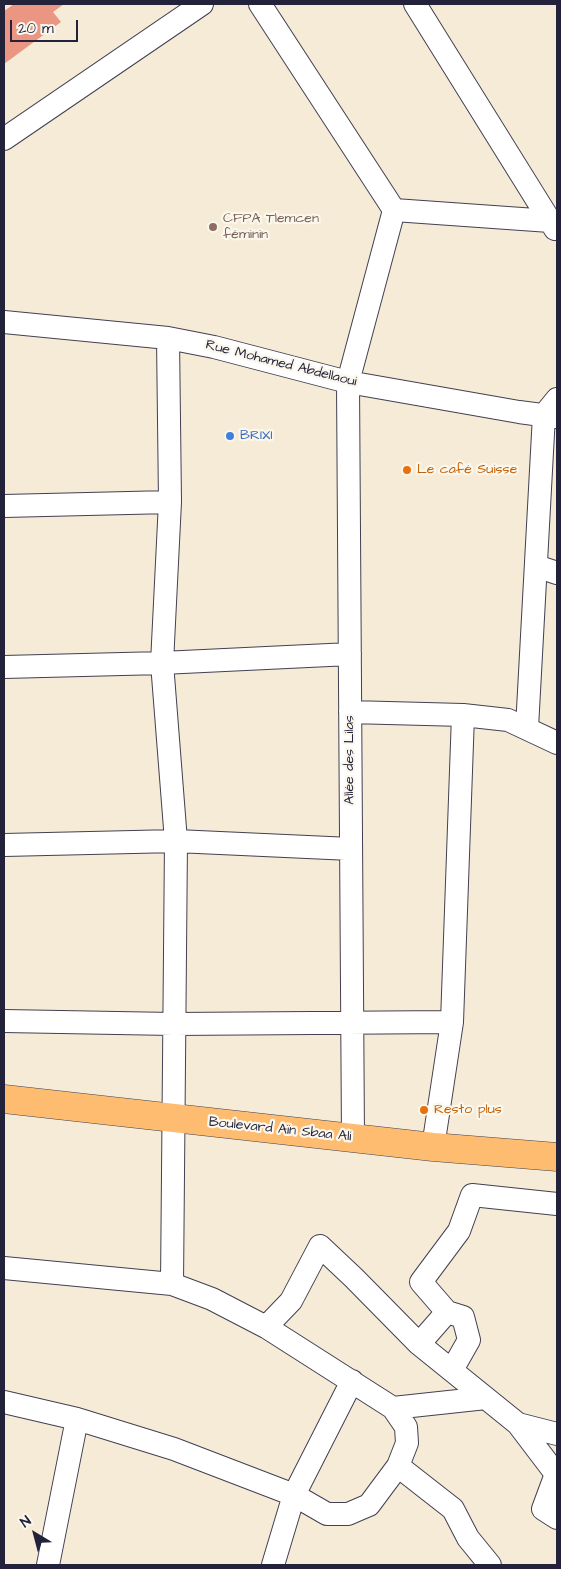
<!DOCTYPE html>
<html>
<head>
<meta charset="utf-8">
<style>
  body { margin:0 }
  #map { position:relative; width:561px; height:1569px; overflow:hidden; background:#f5ebd6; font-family:"Architects Daughter",sans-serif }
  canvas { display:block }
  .frame { position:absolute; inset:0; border:5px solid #22223b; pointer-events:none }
  .north { position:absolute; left:10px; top:1509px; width:50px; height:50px; -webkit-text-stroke:4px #fbf7ec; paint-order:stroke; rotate:323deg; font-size:14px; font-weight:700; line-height:20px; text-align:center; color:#22223b }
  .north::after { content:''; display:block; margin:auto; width:18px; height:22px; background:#22223b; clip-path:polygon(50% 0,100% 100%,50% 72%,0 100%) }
  .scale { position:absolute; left:10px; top:20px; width:68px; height:22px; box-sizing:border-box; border:2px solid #22223b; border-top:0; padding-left:6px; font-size:15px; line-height:18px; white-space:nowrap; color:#22223b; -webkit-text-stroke:4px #fbf7ec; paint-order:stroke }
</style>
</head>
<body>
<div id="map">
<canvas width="561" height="1569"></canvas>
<div class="frame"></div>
<div class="north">N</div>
<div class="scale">20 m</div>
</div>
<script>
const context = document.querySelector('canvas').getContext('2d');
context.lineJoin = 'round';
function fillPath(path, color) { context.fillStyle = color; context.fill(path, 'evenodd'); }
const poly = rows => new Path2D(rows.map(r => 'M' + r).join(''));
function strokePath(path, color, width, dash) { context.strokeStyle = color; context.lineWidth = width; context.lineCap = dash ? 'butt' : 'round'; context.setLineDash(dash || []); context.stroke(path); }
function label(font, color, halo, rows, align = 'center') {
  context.font = font + ' "Architects Daughter",sans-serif'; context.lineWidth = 4.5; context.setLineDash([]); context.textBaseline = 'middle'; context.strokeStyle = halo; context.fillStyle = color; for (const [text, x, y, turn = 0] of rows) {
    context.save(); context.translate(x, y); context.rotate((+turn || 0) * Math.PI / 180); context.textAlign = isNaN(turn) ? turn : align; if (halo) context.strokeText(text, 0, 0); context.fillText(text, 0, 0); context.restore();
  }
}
fillPath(poly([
  [14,4,64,4,53,12,61,22,4,64,4,11]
]), '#ea9682');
const minor = poly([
  [260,4,394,210,550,221],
  [415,4,555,229],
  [4,139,202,4],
  [4,322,168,338,214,347,348,382,519,412,557,417],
  [168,338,170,502,162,663,176,841,172,1284],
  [4,506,170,502],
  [536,566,557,573],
  [4,667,162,663,350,654],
  [350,712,463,715,508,720,557,743],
  [527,728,544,415,557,399],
  [4,845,176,841,351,849],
  [4,1021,173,1024,452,1022],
  [353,1138,348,382,394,210],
  [433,1147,452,1022,463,715],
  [4,1268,172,1284,212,1299,266,1327,393,1408,406,1427,407,1443,398,1466,369,1505,348,1514,327,1514,294,1495,174,1449,77,1419,4,1402],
  [447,1312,463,1317,469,1340,452,1370],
  [266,1327,291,1301,320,1246,354,1278,419,1344],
  [393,1408,486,1398],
  [518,1424,419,1344,447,1312,421,1282,459,1231,472,1195,557,1204],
  [557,1434,518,1424,556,1474,543,1509,557,1518],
  [398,1466,453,1509,468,1538,490,1565],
  [48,1565,77,1419],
  [273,1565,294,1495,352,1381]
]);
const major = poly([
  [4,1099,433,1147,557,1157]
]);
strokePath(minor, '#424052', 24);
strokePath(major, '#424052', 29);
strokePath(minor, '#fff', 22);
strokePath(major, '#fdbc6f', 28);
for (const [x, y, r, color] of [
  [213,227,5,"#8d6e63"],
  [230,436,5,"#3f7fe0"],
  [407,470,5,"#e8710a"],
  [424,1110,5,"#e8710a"]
]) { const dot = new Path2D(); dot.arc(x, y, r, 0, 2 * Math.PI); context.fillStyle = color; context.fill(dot); strokePath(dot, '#fbf7ec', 2); }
label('14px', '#785e54', '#fbf7ec', [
  ["CFPA Tlemcen",223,219],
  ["féminin",223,235]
], 'left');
label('14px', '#22223b', '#fbf7ec', [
  ["Rue Mohamed Abdellaoui",281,364,14],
  ["Allée des Lilas",350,760,-90],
  ["Boulevard Aïn Sbaa Ali",280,1130,6]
]);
label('14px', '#366cbe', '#fbf7ec', [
  ["BRIXI",240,436]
], 'left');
label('14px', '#c56008', '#fbf7ec', [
  ["Le café Suisse",417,470],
  ["Resto plus",434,1110]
], 'left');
</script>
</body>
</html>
